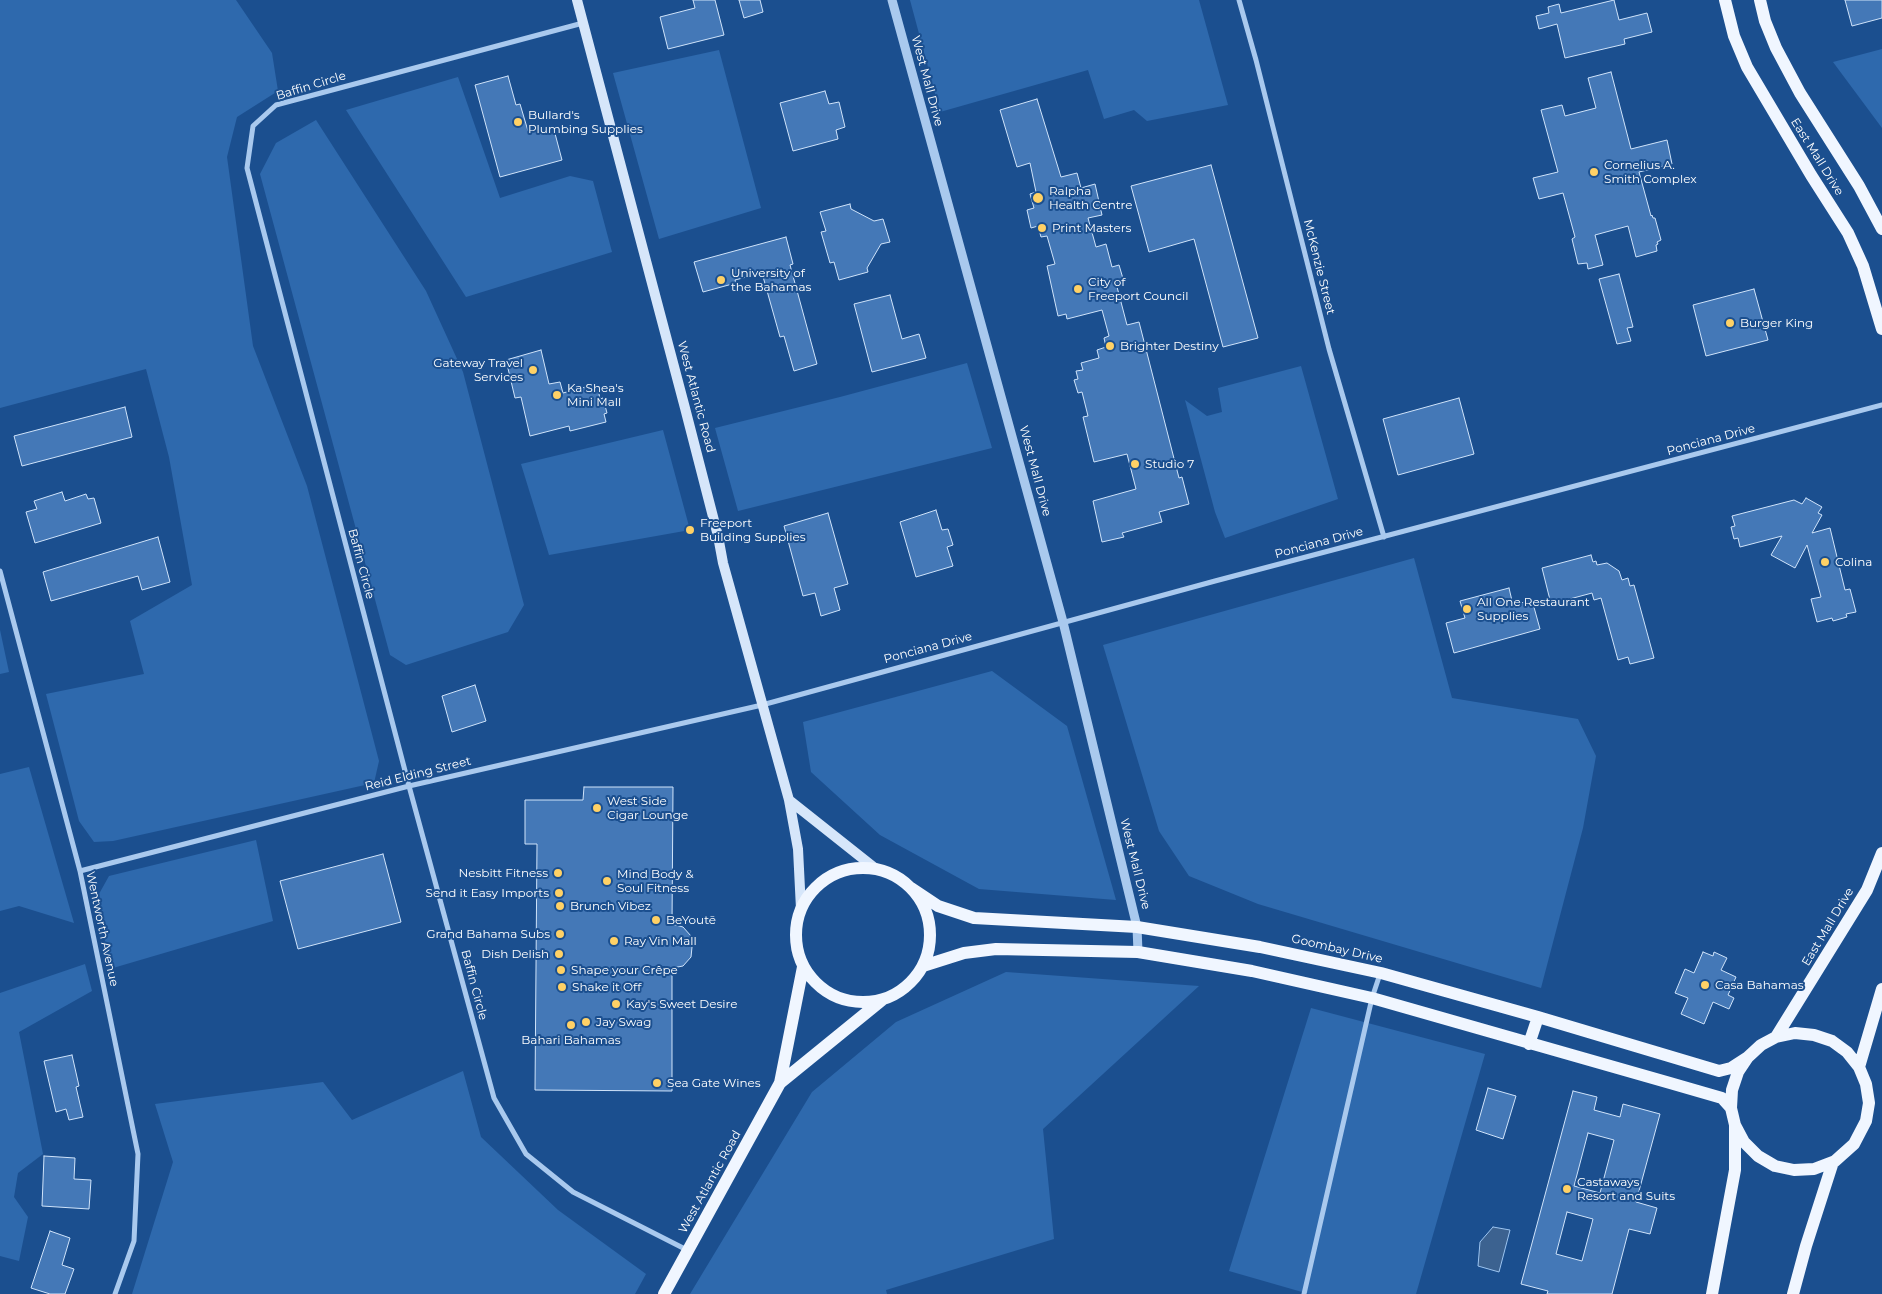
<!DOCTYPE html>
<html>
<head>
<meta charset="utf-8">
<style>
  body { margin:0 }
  canvas { display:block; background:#1b4f8f }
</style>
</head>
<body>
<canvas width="1882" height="1294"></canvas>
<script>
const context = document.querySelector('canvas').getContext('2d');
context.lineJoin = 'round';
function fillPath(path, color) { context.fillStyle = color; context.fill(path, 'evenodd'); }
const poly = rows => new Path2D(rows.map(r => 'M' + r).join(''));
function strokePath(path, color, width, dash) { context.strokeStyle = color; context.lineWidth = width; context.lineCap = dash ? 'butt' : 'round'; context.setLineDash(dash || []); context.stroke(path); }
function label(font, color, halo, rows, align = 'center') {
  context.font = font + ' Montserrat,sans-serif'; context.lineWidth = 4; context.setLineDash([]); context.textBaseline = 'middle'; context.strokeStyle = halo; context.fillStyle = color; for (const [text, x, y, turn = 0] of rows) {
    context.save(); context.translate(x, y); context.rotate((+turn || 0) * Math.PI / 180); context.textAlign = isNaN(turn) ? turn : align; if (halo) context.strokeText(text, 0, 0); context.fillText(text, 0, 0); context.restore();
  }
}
fillPath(poly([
  [0,0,236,0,272,53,278,91,237,117,227,157,253,346,307,486,379,761,374,783,113,841,94,842,79,821,46,694,144,674,130,621,192,585,169,457,146,369,0,408],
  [910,0,1199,0,1228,105,1147,121,1134,110,1104,119,1088,70,940,112],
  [1882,49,1882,128,1833,62],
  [719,50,761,208,659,239,613,73],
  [458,77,500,198,570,176,593,181,612,252,466,297,346,110],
  [316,120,426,291,463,372,524,605,508,632,406,665,390,655,260,174,276,143],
  [967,363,992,448,738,511,715,428,840,397],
  [1301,366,1338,499,1225,538,1215,512,1185,400,1207,416,1222,412,1218,388],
  [663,430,690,530,549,555,521,464],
  [1414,558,1452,698,1578,719,1596,756,1583,828,1541,988,1258,904,1189,876,1159,831,1103,645],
  [0,630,9,672,0,674],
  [992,671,1067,726,1116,900,979,889,880,835,811,772,803,722],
  [29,767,74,923,19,906,0,911,0,774],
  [256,840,273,921,113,968,94,903,109,876],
  [85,964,92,991,19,1032,43,1154,18,1173,14,1197,28,1217,19,1261,0,1256,0,993],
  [1006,972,1199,986,1043,1129,1054,1239,886,1290,887,1294,690,1294,812,1092,896,1022],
  [1311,1008,1485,1054,1416,1294,1309,1294,1229,1271],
  [463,1071,481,1137,558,1210,646,1274,635,1294,132,1294,173,1162,155,1104,323,1082,352,1120]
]), '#2e69ad');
const water = poly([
  [1493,1227,1510,1230,1499,1272,1478,1266,1480,1242,1493,1227]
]);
fillPath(water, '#3c6290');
strokePath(water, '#9cc4f0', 1);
const building = poly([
  [693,0,715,0,724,35,668,49,660,17,695,8,693,0],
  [739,0,760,0,763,12,744,18,739,0],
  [1614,0,1619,20,1647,13,1652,32,1624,39,1625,44,1565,58,1557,24,1539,29,1536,16,1549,13,1548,7,1559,4,1561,13,1614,0],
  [1845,0,1882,0,1882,18,1852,26,1845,0],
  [1611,72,1631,149,1667,140,1672,164,1639,172,1651,216,1652,215,1653,218,1655,218,1661,240,1657,242,1658,244,1656,245,1657,251,1636,257,1628,226,1595,235,1603,265,1588,269,1587,263,1578,264,1572,239,1575,237,1563,193,1539,199,1533,178,1558,172,1541,110,1562,105,1565,116,1596,108,1588,78,1611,72],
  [508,76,516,105,520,104,528,131,553,126,562,160,500,177,475,85,508,76],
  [825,91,829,104,839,102,845,127,836,130,838,139,793,151,780,103,825,91],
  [1037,99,1061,177,1077,173,1081,188,1095,184,1102,215,1088,218,1096,247,1106,244,1112,267,1119,265,1124,282,1116,283,1127,325,1139,322,1179,478,1182,477,1189,504,1159,512,1162,522,1122,533,1124,537,1102,542,1093,501,1136,489,1127,454,1094,462,1083,417,1088,416,1082,392,1078,393,1074,380,1078,379,1076,371,1083,370,1081,363,1099,358,1097,350,1106,347,1104,338,1109,336,1102,310,1067,319,1066,314,1058,316,1047,266,1055,264,1047,236,1041,237,1038,226,1031,228,1027,210,1034,208,1030,194,1036,192,1030,163,1017,167,1000,110,1037,99],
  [1211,165,1258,338,1223,347,1194,239,1149,252,1131,186,1211,165],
  [850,204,851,209,874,221,883,219,890,242,881,244,867,268,868,272,839,280,834,262,830,263,821,232,826,231,820,212,850,204],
  [786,237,793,264,790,265,817,364,794,371,784,336,780,337,762,273,735,280,736,283,703,292,694,262,786,237],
  [1619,274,1633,327,1627,328,1631,341,1617,344,1599,279,1619,274],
  [1754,289,1768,340,1706,356,1693,305,1754,289],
  [890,295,902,339,919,334,926,358,872,372,854,304,890,295],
  [541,350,549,384,560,382,563,393,597,384,600,399,603,398,607,413,604,414,606,422,570,431,569,426,530,436,521,397,515,398,506,360,541,350],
  [1459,398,1474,454,1398,475,1383,419,1459,398],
  [125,407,132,437,22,466,14,436,125,407],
  [62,492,65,501,86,494,88,499,94,498,101,523,35,543,26,512,37,509,34,501,62,492],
  [1806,498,1822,507,1818,513,1822,515,1812,533,1830,528,1845,590,1850,589,1856,612,1846,614,1847,617,1833,621,1832,618,1817,622,1811,599,1821,597,1807,545,1795,568,1771,555,1782,536,1740,547,1738,538,1734,539,1731,527,1735,526,1732,516,1794,500,1802,504,1806,498],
  [936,510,942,530,948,529,953,545,947,547,953,566,916,577,900,522,936,510],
  [828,513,848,584,834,588,840,610,821,616,815,593,803,596,784,526,828,513],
  [158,537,170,582,142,590,138,576,51,601,43,572,158,537],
  [1591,555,1593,562,1596,561,1597,565,1607,563,1619,571,1622,580,1628,578,1630,586,1634,585,1654,658,1630,664,1628,657,1618,660,1601,598,1594,600,1592,593,1551,604,1542,568,1591,555],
  [1509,588,1513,605,1532,600,1540,629,1454,653,1446,623,1465,618,1460,601,1509,588],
  [475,685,486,721,452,732,442,696,475,685],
  [584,787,673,787,672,924,683,927,691,936,692,947,691,957,683,966,672,968,672,1091,535,1090,537,844,525,844,525,800,583,800,584,787],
  [383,854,401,922,298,949,280,881,383,854],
  [1703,952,1713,956,1714,952,1727,958,1721,970,1736,977,1728,995,1734,998,1729,1009,1713,1002,1704,1024,1681,1014,1688,998,1675,993,1685,969,1694,973,1703,952],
  [72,1055,79,1086,76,1087,83,1117,69,1120,66,1109,56,1112,44,1061,72,1055],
  [1488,1088,1516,1096,1503,1139,1476,1130,1488,1088],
  [1573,1091,1597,1097,1594,1110,1620,1117,1623,1104,1660,1114,1636,1202,1657,1208,1650,1234,1629,1229,1612,1294,1547,1294,1548,1291,1521,1284,1573,1091],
  [1588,1133,1614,1140,1600,1193,1574,1186,1588,1133],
  [1567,1212,1593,1219,1582,1261,1556,1254,1567,1212],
  [44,1156,75,1158,74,1179,91,1180,89,1209,42,1206,44,1156],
  [50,1231,70,1238,62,1265,74,1269,65,1294,50,1294,31,1288,50,1231]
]);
fillPath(building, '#4478b7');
strokePath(building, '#cfe3fa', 1);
strokePath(poly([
  [1239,0,1256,60,1329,349,1384,537],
  [583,23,276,105,253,126,247,168,409,786,494,1098,526,1154,573,1192,687,1250],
  [0,571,80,871,138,1154,134,1241,115,1294],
  [80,871,409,786,762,705,1215,581,1882,405],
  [1304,1294,1372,998,1380,974]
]), '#a9c9ee', 5);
strokePath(poly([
  [892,0,1063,622,1137,927,1138,952]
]), '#a9c9ee', 9);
strokePath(poly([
  [577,0,685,408,718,536,723,563,789,800,798,849,801,909],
  [789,800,876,869]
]), '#d6e6fa', 10);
strokePath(poly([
  [1725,0,1734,36,1747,67,1811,175,1848,233,1863,266,1882,329],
  [1760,0,1765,21,1776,48,1800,93,1859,186,1882,229],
  '796 935a67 67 0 1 1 134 0a67 67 0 1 1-134 0Z',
  [911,888,938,906,974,918,1137,927,1260,947,1381,973,1538,1017,1719,1071,1731,1068,1748,1057],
  [923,966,964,953,996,949,1138,952,1252,971,1372,998,1670,1083,1722,1098,1731,1108],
  [1776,1037,1867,890,1882,853],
  [1529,1044,1538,1017],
  [1859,1067,1882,989],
  [780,1083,882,1000],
  [664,1294,780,1083,803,967],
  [1712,1294,1735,1170,1735,1125,1731,1108,1732,1090,1738,1072,1748,1057,1761,1045,1776,1037,1795,1033,1814,1035,1832,1041,1847,1052,1859,1067,1866,1084,1869,1103,1866,1121,1854,1144,1835,1161,1814,1169,1794,1170,1775,1166,1758,1156,1744,1142,1735,1125],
  [1793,1294,1806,1246,1833,1162]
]), '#f0f6ff', 12);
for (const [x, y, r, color] of [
  [518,122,5,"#ffd166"],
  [1594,172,5,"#ffd166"],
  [1038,198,6,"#ffd166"],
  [1042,228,5,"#ffd166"],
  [721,280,5,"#ffd166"],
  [1078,289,5,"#ffd166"],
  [1730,323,5,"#ffd166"],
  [1110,346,5,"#ffd166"],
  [533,370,5,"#ffd166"],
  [557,395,5,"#ffd166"],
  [1135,464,5,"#ffd166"],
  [690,530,5,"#ffd166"],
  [1825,562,5,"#ffd166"],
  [1467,609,5,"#ffd166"],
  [597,808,5,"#ffd166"],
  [558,873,5,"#ffd166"],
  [607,881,5,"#ffd166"],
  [559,893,5,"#ffd166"],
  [560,906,5,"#ffd166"],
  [656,920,5,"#ffd166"],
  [560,934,5,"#ffd166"],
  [614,941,5,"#ffd166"],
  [559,954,5,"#ffd166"],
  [561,970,5,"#ffd166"],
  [1705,985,5,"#ffd166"],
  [562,987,5,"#ffd166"],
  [616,1004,5,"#ffd166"],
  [586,1022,5,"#ffd166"],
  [571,1025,5,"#ffd166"],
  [657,1083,5,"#ffd166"],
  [1567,1189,5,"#ffd166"]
]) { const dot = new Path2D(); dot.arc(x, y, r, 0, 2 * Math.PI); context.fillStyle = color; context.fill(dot); strokePath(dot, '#1b4f8f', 2); }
label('12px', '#fff', '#1b4f8f', [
  ["West Mall Drive",927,81,75],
  ["Baffin Circle",311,86,-17],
  ["East Mall Drive",1817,157,58],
  ["McKenzie Street",1319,267,76],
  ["West Atlantic Road",696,397,75],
  ["Ponciana Drive",1711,440,-15],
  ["West Mall Drive",1035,471,75],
  ["Ponciana Drive",1319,543,-15],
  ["Baffin Circle",361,564,75],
  ["Ponciana Drive",928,648,-15],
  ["Reid Elding Street",418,774,-14],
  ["West Mall Drive",1135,864,76],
  ["East Mall Drive",1828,927,-59],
  ["Wentworth Avenue",102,929,78],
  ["Goombay Drive",1337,949,13],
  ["Baffin Circle",474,985,75],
  ["West Atlantic Road",710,1182,-61]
]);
label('12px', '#fff', '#1b4f8f', [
  ["Bullard's",528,115],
  ["Plumbing Supplies",528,129],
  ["Cornelius A.",1604,165],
  ["Smith Complex",1604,179],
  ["Ralpha",1049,191],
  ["Health Centre",1049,205],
  ["Print Masters",1052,228],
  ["University of",731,273],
  ["the Bahamas",731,287],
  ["City of",1088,282],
  ["Freeport Council",1088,296],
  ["Burger King",1740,323],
  ["Brighter Destiny",1120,346],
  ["Gateway Travel",523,363,"right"],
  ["Services",523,377,"right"],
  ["Ka Shea's",567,388],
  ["Mini Mall",567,402],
  ["Studio 7",1145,464],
  ["Freeport",700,523],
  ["Building Supplies",700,537],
  ["Colina",1835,562],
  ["All One Restaurant",1477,602],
  ["Supplies",1477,616],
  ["West Side",607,801],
  ["Cigar Lounge",607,815],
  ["Nesbitt Fitness",548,873,"right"],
  ["Mind Body &",617,874],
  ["Soul Fitness",617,888],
  ["Send it Easy Imports",549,893,"right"],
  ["Brunch Vibez",570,906],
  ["BeYoutē",666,920],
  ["Grand Bahama Subs",550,934,"right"],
  ["Ray Vin Mall",624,941],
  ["Dish Delish",549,954,"right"],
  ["Shape your Crêpe",571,970],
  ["Casa Bahamas",1715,985],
  ["Shake it Off",572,987],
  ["Kay's Sweet Desire",626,1004],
  ["Jay Swag",596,1022],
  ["Bahari Bahamas",571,1040,"center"],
  ["Sea Gate Wines",667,1083],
  ["Castaways",1577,1182],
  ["Resort and Suits",1577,1196]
], 'left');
</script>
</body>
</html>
